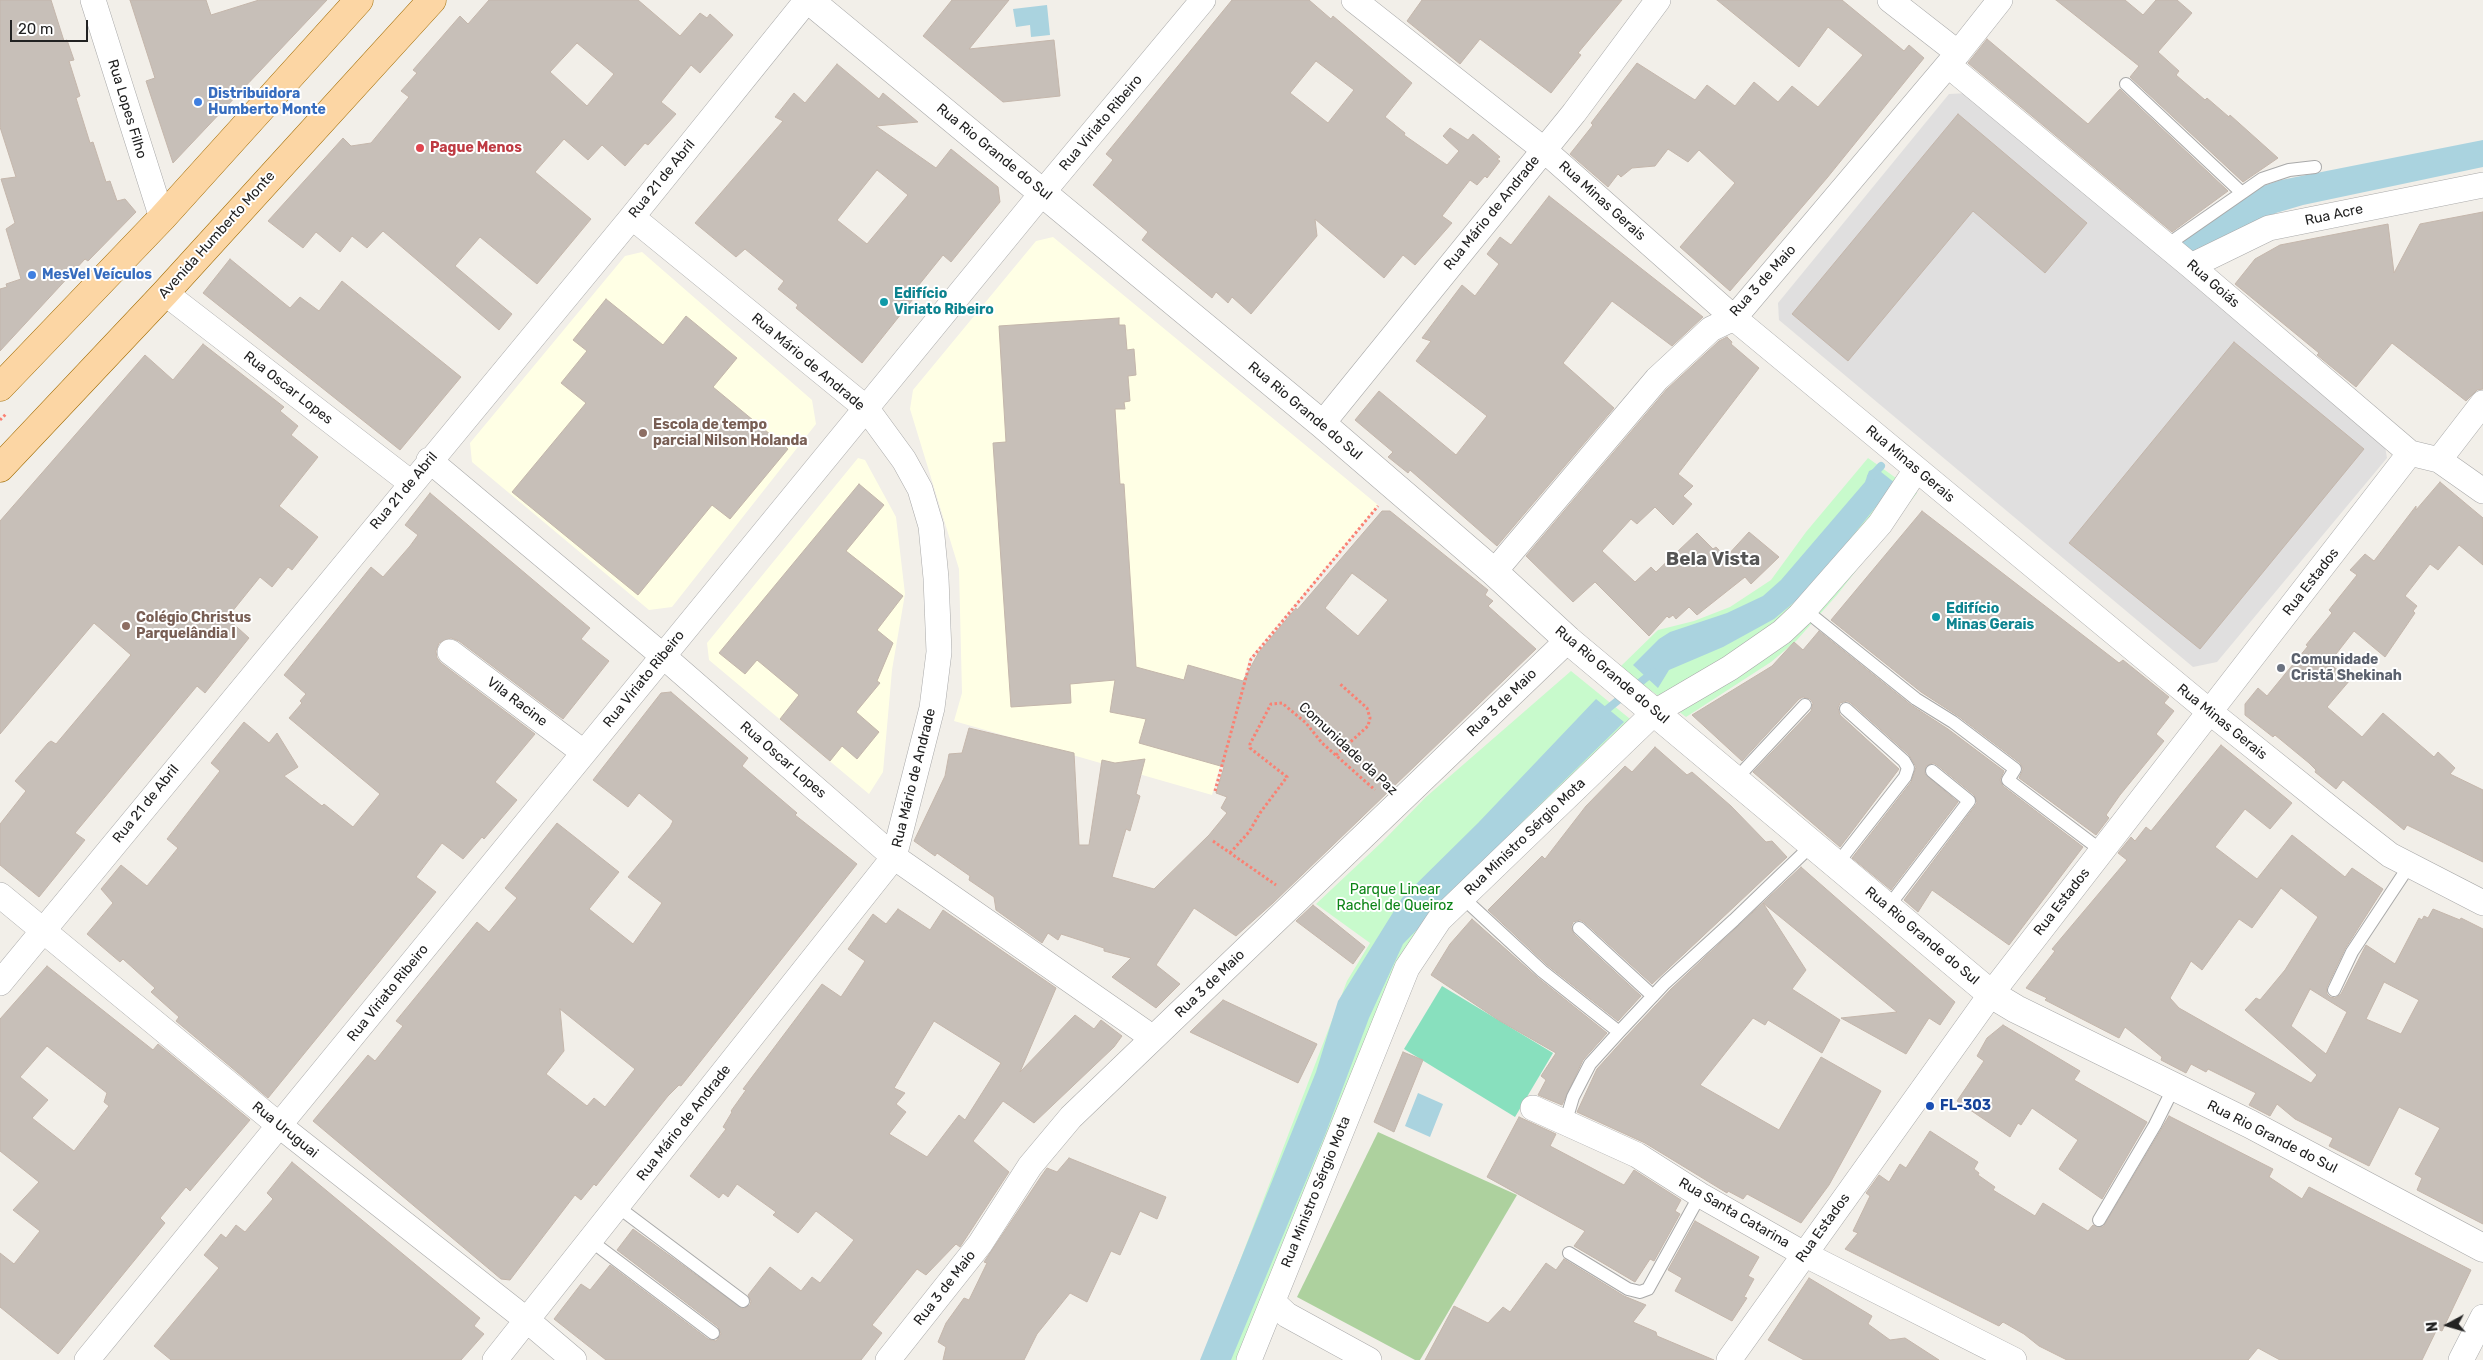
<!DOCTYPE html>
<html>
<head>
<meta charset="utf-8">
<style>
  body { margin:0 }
  #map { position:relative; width:2483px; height:1360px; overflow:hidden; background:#f2efe9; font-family:Rubik,sans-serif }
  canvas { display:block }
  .north { position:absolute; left:2423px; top:1300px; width:50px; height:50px; -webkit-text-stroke:4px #fff; paint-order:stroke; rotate:264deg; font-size:14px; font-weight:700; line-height:20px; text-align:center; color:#222 }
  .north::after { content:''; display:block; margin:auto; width:18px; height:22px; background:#222; clip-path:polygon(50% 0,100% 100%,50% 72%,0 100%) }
  .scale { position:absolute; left:10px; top:20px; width:78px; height:22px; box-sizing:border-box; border:2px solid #222; border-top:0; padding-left:6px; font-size:15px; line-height:18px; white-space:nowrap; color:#222; -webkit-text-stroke:4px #fff; paint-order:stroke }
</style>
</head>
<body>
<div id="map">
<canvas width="2483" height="1360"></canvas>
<div class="north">N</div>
<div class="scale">20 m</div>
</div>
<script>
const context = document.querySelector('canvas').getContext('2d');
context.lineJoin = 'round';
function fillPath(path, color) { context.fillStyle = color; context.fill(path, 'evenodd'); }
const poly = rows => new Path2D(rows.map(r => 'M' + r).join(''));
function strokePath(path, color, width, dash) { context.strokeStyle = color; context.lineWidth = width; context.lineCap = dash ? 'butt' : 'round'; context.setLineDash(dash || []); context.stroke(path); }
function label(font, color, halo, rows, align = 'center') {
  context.font = font + ' Rubik,sans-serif'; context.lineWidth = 4; context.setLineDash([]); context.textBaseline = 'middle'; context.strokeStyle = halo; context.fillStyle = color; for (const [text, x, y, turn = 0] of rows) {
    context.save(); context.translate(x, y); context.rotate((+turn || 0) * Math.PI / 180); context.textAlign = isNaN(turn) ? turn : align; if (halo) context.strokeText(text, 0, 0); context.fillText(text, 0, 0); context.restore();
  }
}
fillPath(poly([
  [1969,93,2383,435,2387,458,2217,662,2193,667,1779,320,1778,303,1949,94]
]), '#e0dfdf');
fillPath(poly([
  [1053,237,1378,505,1249,659,1212,795,954,721,962,693,959,569,910,409,913,390,1036,241],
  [642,252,812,400,816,424,672,607,649,610,472,462,470,443,625,256],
  [858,458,865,460,896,517,905,594,892,670,883,772,869,794,709,660,707,643]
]), '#ffffe5');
fillPath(poly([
  [1378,1132,1517,1195,1420,1360,1415,1360,1297,1297]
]), '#add19e');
fillPath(poly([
  [1868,458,1917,493,1837,595,1796,641,1771,662,1686,717,1620,667,1658,630,1694,621,1730,607,1771,580,1806,532],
  [1571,671,1640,727,1431,932,1249,1360,1202,1360,1347,981,1370,943,1316,904,1383,841,1426,797]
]), '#c8facc');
fillPath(poly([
  [1442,986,1553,1053,1515,1117,1404,1049]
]), '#88e0be');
fillPath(poly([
  [1047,5,1050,35,1031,37,1030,25,1016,27,1013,9],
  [2483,140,2483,167,2303,205,2276,213,2195,258,2177,241,2260,187,2281,180],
  [1876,468,1895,483,1809,590,1774,619,1723,647,1669,670,1658,688,1633,665,1659,639,1670,632,1727,613,1763,596,1781,580,1865,482,1869,471],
  [1596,699,1624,722,1526,818,1403,944,1369,1018,1325,1135,1231,1360,1200,1360,1316,1072,1338,1001,1402,898,1478,823],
  [1418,1093,1443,1104,1430,1137,1405,1126]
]), '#aad3df');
strokePath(poly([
  [1871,477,1881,466],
  [1600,715,1653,672]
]), '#aad3df', 8);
const building = poly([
  [0,0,51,0,64,41,67,40,74,60,69,61,80,96,76,98,90,143,93,142,106,182,110,181,117,201,125,199,136,212,88,261,85,259,0,351,0,289,7,287,6,284,21,279,6,229,15,223,1,179,16,177,0,127,0,0],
  [130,0,206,0,211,15,259,0,327,0,173,163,146,81,155,78,130,0],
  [489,0,638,0,680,36,700,13,707,18,710,14,733,35,700,73,691,65,661,102,676,114,648,145,645,143,625,166,602,145,588,160,564,139,535,172,591,219,537,284,480,237,455,266,512,314,499,330,383,231,367,248,352,236,340,252,316,232,303,248,268,221,343,138,351,146,371,143,409,97,401,91,417,73,413,70,460,16,468,24,489,0],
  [577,43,614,74,587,106,550,72,577,43],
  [952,0,1009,0,969,49,1054,40,1060,96,1003,102,923,36,952,0],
  [1232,0,1309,0,1331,19,1333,16,1412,83,1385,117,1405,133,1404,135,1447,165,1459,151,1443,136,1450,128,1468,140,1473,134,1500,157,1497,159,1500,161,1487,178,1485,176,1477,185,1470,180,1442,216,1452,223,1415,265,1403,255,1384,278,1315,219,1317,236,1251,314,1232,297,1228,303,1216,292,1212,298,1142,240,1148,232,1093,185,1113,160,1106,154,1232,0],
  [1316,61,1354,90,1328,123,1290,93,1316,61],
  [1422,0,1622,0,1578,53,1581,55,1551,93,1480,39,1460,64,1407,21,1422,0],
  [1717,0,1842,0,1904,51,1909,45,1924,58,1827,178,1730,291,1680,247,1735,183,1699,150,1688,162,1668,149,1655,166,1632,168,1621,177,1618,174,1608,187,1570,154,1593,125,1591,123,1637,63,1695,100,1707,85,1735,106,1754,82,1778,102,1792,86,1818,107,1863,55,1828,27,1799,67,1717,0],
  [2056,0,2125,0,2143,15,2156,0,2177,0,2192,13,2158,52,2179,71,2176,75,2205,100,2207,98,2229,117,2230,115,2278,158,2243,182,2130,77,2139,66,2056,0],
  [1987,39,2088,124,2120,89,2228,191,2172,232,1968,63,1987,39],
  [837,64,879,99,883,93,918,122,876,126,936,168,951,149,998,187,1000,202,951,262,943,255,910,296,913,299,862,363,796,308,798,305,778,289,784,281,745,249,736,257,695,223,783,121,775,117,794,93,805,103,837,64],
  [877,170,908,195,867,244,837,220,877,170],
  [1958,114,2087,223,2045,273,1973,211,1848,361,1792,314,1958,114],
  [1549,196,1703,317,1672,346,1612,301,1563,363,1614,408,1497,546,1410,470,1408,473,1388,457,1393,452,1355,420,1379,391,1456,455,1487,416,1416,361,1431,341,1422,338,1462,285,1475,296,1499,264,1487,254,1500,237,1511,245,1549,196],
  [2483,212,2483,389,2477,390,2466,401,2392,343,2356,387,2317,355,2319,353,2235,284,2255,259,2280,245,2388,224,2394,273,2420,224,2483,212],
  [230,259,290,308,300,297,319,311,342,281,461,377,400,450,203,293,230,259],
  [606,299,663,345,686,316,737,358,713,387,788,449,730,519,712,505,638,595,512,492,586,403,561,383,587,351,573,340,606,299],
  [1119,318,1119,325,1125,325,1127,350,1134,349,1136,375,1128,376,1130,401,1124,402,1125,409,1115,409,1120,484,1124,484,1136,667,1184,680,1188,665,1243,681,1259,652,1296,608,1297,610,1382,511,1390,511,1488,590,1485,595,1493,601,1488,606,1536,649,1273,903,1236,936,1194,908,1156,965,1180,984,1156,1008,1112,977,1131,958,1104,951,1104,948,1061,934,1058,940,1048,933,1042,943,996,910,994,897,969,880,970,876,937,853,935,856,914,841,945,776,949,754,962,753,969,728,1074,753,1079,845,1089,845,1102,760,1115,763,1145,759,1136,794,1140,796,1130,831,1126,829,1112,877,1154,889,1209,835,1227,813,1221,808,1227,797,1216,793,1224,767,1139,743,1146,719,1110,712,1115,680,1070,684,1071,703,1011,707,993,443,1006,442,999,326,1119,318],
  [1352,573,1388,600,1358,636,1325,608,1352,573],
  [1727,337,1732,342,1731,344,1759,368,1678,474,1693,486,1683,496,1692,504,1673,525,1655,507,1637,524,1631,519,1602,551,1635,582,1651,567,1656,572,1697,533,1713,549,1716,547,1726,557,1749,532,1779,557,1751,584,1745,577,1697,615,1689,607,1676,619,1673,615,1669,618,1667,616,1649,636,1595,582,1573,602,1526,556,1667,389,1719,341,1727,337],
  [2234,342,2364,449,2200,649,2069,543,2234,342],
  [203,344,284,407,280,411,298,426,291,435,318,457,279,506,318,537,292,570,288,567,272,587,260,577,227,618,249,638,205,693,197,686,75,833,85,840,39,897,0,865,0,824,26,791,15,781,48,743,51,741,56,744,131,655,94,623,0,734,0,521,145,355,173,380,203,344],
  [2440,482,2483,518,2483,565,2459,545,2438,570,2430,564,2405,596,2417,606,2413,611,2415,613,2385,657,2354,631,2329,663,2350,680,2327,707,2362,737,2383,713,2434,757,2438,752,2455,768,2450,774,2483,790,2483,862,2407,825,2404,830,2343,780,2336,789,2315,772,2316,770,2309,763,2275,735,2273,737,2245,715,2245,704,2258,688,2267,696,2308,646,2306,645,2332,613,2329,610,2357,575,2350,570,2365,554,2374,561,2416,506,2416,510,2440,482],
  [859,484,884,505,846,551,903,596,877,630,893,643,877,681,880,683,856,712,879,732,857,759,842,746,830,761,780,719,799,695,757,660,745,674,719,653,859,484],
  [430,493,590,628,581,639,609,661,563,719,459,641,451,638,439,643,436,651,437,658,441,663,535,734,495,782,517,800,484,839,482,837,463,859,442,843,416,877,436,892,268,1098,176,1021,179,1017,151,992,155,988,123,959,120,962,87,934,113,903,101,889,121,865,147,886,178,848,167,839,220,771,211,763,244,722,269,743,277,733,298,767,284,776,322,806,324,804,353,827,380,794,289,718,302,703,300,701,306,694,284,675,371,567,383,577,410,546,418,535,405,525,430,493],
  [1922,511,2119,663,2123,660,2169,697,2164,703,2174,711,2156,734,2164,741,2120,795,2106,815,2109,818,2096,835,2019,778,2023,769,2020,763,1958,716,1921,692,1831,620,1922,511],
  [1819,631,1911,705,1948,729,2004,771,2000,780,2003,786,2083,847,2009,945,1932,890,1918,912,1904,900,1977,803,1974,795,1937,765,1933,763,1926,766,1925,774,1958,802,1891,890,1852,858,1911,782,1916,767,1909,755,1851,703,1847,701,1840,703,1838,708,1840,715,1899,769,1840,847,1753,772,1811,711,1813,703,1810,699,1803,697,1799,699,1742,761,1692,715,1772,666,1794,642,1803,650,1819,631],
  [671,692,748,758,742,766,797,813,795,815,857,864,681,1086,679,1085,668,1096,596,1186,594,1184,581,1200,575,1195,510,1280,501,1279,313,1121,368,1055,375,1061,403,1026,396,1021,477,922,489,932,517,898,505,888,557,823,619,872,589,909,633,944,662,903,628,877,670,827,673,821,639,793,628,807,593,780,661,693,671,692],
  [560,1009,635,1069,605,1107,594,1098,587,1106,546,1074,564,1051,560,1009],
  [2221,745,2292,803,2270,829,2245,809,2215,847,2257,879,2292,835,2345,877,2352,868,2383,889,2345,949,2327,987,2327,994,2330,997,2335,998,2341,994,2366,945,2395,964,2419,918,2422,920,2424,916,2428,918,2433,909,2460,920,2461,918,2483,929,2483,1224,2417,1190,2422,1178,2415,1174,2440,1128,2399,1107,2369,1166,2329,1146,2333,1138,2295,1119,2277,1104,2270,1116,2249,1105,2256,1093,2208,1069,2206,1072,2191,1064,2186,1073,2161,1060,2162,1057,2125,1027,2119,1038,2045,1000,2047,998,2026,988,2055,951,2052,949,2127,860,2118,853,2131,837,2135,841,2146,827,2151,831,2221,745],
  [2281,888,2318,917,2285,970,2260,1000,2256,998,2245,1010,2317,1075,2311,1083,2179,1008,2170,998,2191,961,2202,970,2239,919,2252,928,2281,888],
  [2384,982,2419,1000,2401,1034,2366,1019,2384,982],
  [2310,989,2347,1012,2326,1054,2291,1026,2310,989],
  [1655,747,1687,775,1692,772,1731,806,1766,842,1772,841,1787,857,1652,984,1584,922,1580,920,1573,922,1571,927,1574,934,1641,996,1618,1021,1547,965,1488,910,1542,856,1545,859,1586,806,1625,766,1632,772,1655,747],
  [1801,867,1955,1002,1940,1025,1929,1018,1906,1054,1841,1018,1897,1012,1763,903,1806,970,1792,989,1840,1020,1822,1053,1768,1020,1765,1025,1753,1018,1700,1085,1779,1130,1821,1057,1881,1091,1829,1185,1801,1223,1747,1194,1743,1199,1728,1191,1727,1193,1645,1143,1577,1112,1597,1069,1625,1038,1671,989,1801,867],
  [1313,905,1365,947,1353,964,1296,921,1313,905],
  [898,909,930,930,943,910,1056,988,1020,1072,1075,1015,1094,1029,1101,1020,1122,1036,1114,1047,1034,1123,1003,1101,973,1141,1009,1172,960,1247,956,1244,926,1275,917,1269,872,1325,882,1333,861,1360,606,1360,554,1319,581,1284,590,1290,610,1265,708,1339,716,1341,721,1334,718,1327,617,1250,633,1229,743,1309,750,1305,751,1301,748,1295,770,1267,801,1291,812,1277,820,1283,854,1240,816,1211,798,1233,773,1215,776,1212,737,1184,728,1197,723,1193,719,1198,690,1176,726,1129,723,1127,732,1112,731,1111,746,1090,743,1089,822,984,841,997,865,961,848,949,873,914,886,924,898,909],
  [934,1021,1001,1063,965,1120,959,1115,927,1157,889,1134,906,1112,896,1104,905,1093,894,1088,934,1021],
  [1472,919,1537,977,1607,1033,1583,1060,1562,1105,1538,1095,1546,1080,1541,1076,1556,1053,1500,1021,1431,975,1450,944,1472,919],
  [47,966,153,1050,158,1044,250,1120,190,1191,186,1187,160,1218,165,1223,58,1354,0,1307,0,1253,14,1264,40,1231,13,1210,39,1182,0,1151,0,1019,47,966],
  [47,1046,107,1093,104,1102,109,1106,74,1151,32,1118,48,1100,20,1077,47,1046],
  [1223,1000,1317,1044,1298,1083,1190,1032,1223,1000],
  [2003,1025,2080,1071,2074,1080,2147,1122,2102,1199,2059,1169,2078,1140,2032,1108,2021,1125,2018,1123,2010,1137,1957,1101,1984,1061,1977,1056,1987,1038,2003,1025],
  [1403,1052,1423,1060,1394,1132,1374,1122,1403,1052],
  [2169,1116,2273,1169,2269,1177,2302,1199,2309,1187,2471,1270,2442,1331,2437,1329,2422,1360,2280,1360,2258,1348,2248,1360,2067,1360,2039,1346,2024,1334,2003,1322,1999,1326,1845,1249,1858,1233,1853,1231,1870,1196,1866,1193,1879,1175,1889,1182,1900,1164,1906,1168,1930,1131,1978,1162,1974,1169,1979,1173,1978,1175,1995,1187,1993,1190,2035,1216,2043,1203,2088,1231,2093,1225,2103,1227,2169,1116],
  [1519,1117,1556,1134,1550,1146,1624,1185,1634,1170,1681,1200,1675,1211,1680,1214,1654,1261,1650,1259,1635,1282,1574,1246,1585,1231,1487,1177,1519,1117],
  [1069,1158,1166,1197,1157,1219,1140,1211,1120,1255,1111,1251,1087,1302,1070,1293,1037,1334,1024,1360,943,1360,946,1347,938,1342,946,1323,964,1298,969,1300,987,1263,984,1262,1042,1175,1047,1168,1057,1172,1069,1158],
  [292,1162,480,1318,474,1326,484,1334,461,1360,171,1360,154,1346,219,1268,204,1255,221,1234,226,1238,236,1225,245,1232,273,1199,267,1193,292,1162],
  [1695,1221,1759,1257,1748,1276,1754,1279,1744,1297,1747,1298,1732,1321,1675,1291,1682,1278,1668,1270,1695,1221],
  [1564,1259,1624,1296,1646,1305,1633,1322,1656,1332,1657,1336,1714,1360,1425,1360,1454,1306,1488,1323,1503,1307,1510,1312,1546,1263,1556,1270,1564,1259],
  [1809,1278,1872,1316,1868,1324,1890,1340,1905,1338,1939,1360,1804,1360,1768,1340,1809,1278]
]);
fillPath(building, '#c7bfb8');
strokePath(building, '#c4b6ab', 1);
const service = poly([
  [2126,84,2241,192],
  [2167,245,2262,179,2289,170,2315,167],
  [1805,610,1916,699,1953,722,2015,769,2008,780,2102,851],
  [1736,779,1805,705],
  [1837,864,1905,777,1908,768,1904,761,1846,709],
  [1462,897,1542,971,1619,1032],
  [1888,907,1969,801,1932,771],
  [1579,928,1653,996],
  [2334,990,2352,952,2409,866],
  [1565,1124,1573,1097,1590,1064,1619,1032,1665,983,1734,920,1813,844],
  [618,1207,743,1301],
  [2099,1220,2155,1125,2174,1087],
  [591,1241,713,1333],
  [1569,1253,1628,1289,1640,1292,1648,1289,1700,1195]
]);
const minor = poly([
  [93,0,162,218],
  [1354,0,1543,149,1734,318,2210,712,2336,813,2390,855,2483,903],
  [1890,0,1958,53],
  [1948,65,2191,266,2410,453,2439,460,2483,491],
  [2191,266,2269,228,2483,185],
  [165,293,411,483],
  [1322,424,1574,113,1658,0],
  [429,460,663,656,894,857,1153,1038],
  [2439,460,2483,403],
  [1494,572,1657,379,1711,329,1734,318,1958,53,2000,0],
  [450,652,583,752],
  [0,895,280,1126,528,1321,574,1360],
  [0,983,632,217,807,0],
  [1533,1108,1637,1155,1700,1195,1804,1254,2014,1360],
  [1273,1302,1287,1315,1369,1360],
  [87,1360,1043,192,1203,0],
  [495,1360,894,857,932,708,939,652,936,578,931,526,920,489,904,460,866,408,632,217],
  [888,1360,980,1244,1030,1166,1071,1117,1568,640],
  [1249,1360,1407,968,1439,920,1655,712,1730,668,1782,632,1800,615,1880,524,1916,470],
  [1729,1360,1991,994,2410,453],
  [2461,1360,2483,1317]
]);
const tertiary = poly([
  [809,0,1322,424,1494,572,1568,640,1991,994,2016,1009,2250,1124,2483,1248]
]);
const primary = poly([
  [0,387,162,218,359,0],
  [0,468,165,293,432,0]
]);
strokePath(service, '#a9a9a9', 14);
strokePath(minor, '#a9a9a9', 26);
strokePath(tertiary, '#a9a9a9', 29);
strokePath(primary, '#a06b00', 29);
strokePath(poly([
  [0,420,6,414],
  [1336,755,1368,726,1370,718,1367,708,1339,683],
  [1215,791,1251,659,1378,506],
  [1213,841,1276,885],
  [1230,853,1249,832,1260,813,1287,777,1250,748,1250,744,1271,704,1282,703,1306,723,1322,743,1375,790]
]), '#fa8072', 3, [2.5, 2.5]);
strokePath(service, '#fff', 12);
strokePath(minor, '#fff', 25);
strokePath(tertiary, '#fff', 28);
strokePath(primary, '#fcd6a4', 28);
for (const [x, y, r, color] of [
  [198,102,5,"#3f7fe0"],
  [420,148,5,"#e0444e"],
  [32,275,5,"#3f7fe0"],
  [884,302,5,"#0f9aa8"],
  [643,433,5,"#8d6e63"],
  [1936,617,5,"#0f9aa8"],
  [126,626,5,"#8d6e63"],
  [2281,668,5,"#6b7280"],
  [1930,1106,5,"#1a4fb4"]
]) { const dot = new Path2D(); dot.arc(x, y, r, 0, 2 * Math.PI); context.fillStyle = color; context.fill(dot); strokePath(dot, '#fff', 2); }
label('bold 14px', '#366cbe', '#fff', [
  ["Distribuidora",208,94],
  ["Humberto Monte",208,110],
  ["MesVel Veículos",42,275]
], 'left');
label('14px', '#222', '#fff', [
  ["Rua Lopes Filho",127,109,73],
  ["Rua Viriato Ribeiro",1101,123,-50],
  ["Rua Rio Grande do Sul",994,152,39],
  ["Rua 21 de Abril",662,179,-51],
  ["Rua Minas Gerais",1602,201,42],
  ["Rua Mário de Andrade",1492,213,-51],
  ["Rua Acre",2334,215,-12],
  ["Avenida Humberto Monte",217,235,-48],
  ["Rua 3 de Maio",1763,281,-48],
  ["Rua Goiás",2213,284,41],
  ["Rua Mário de Andrade",808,362,40],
  ["Rua Oscar Lopes",288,388,38],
  ["Rua Rio Grande do Sul",1305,411,40],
  ["Rua Minas Gerais",1910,464,40],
  ["Rua 21 de Abril",404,491,-50],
  ["Rua Estados",2311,582,-52],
  ["Rua Rio Grande do Sul",1612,675,40],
  ["Rua Viriato Ribeiro",644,679,-51],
  ["Vila Racine",517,702,37],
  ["Rua 3 de Maio",1502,703,-44],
  ["Rua Minas Gerais",2222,722,39],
  ["Comunidade da Paz",1348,749,43],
  ["Rua Oscar Lopes",783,760,41],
  ["Rua Mário de Andrade",914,778,-76],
  ["Rua 21 de Abril",146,804,-51],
  ["Rua Ministro Sérgio Mota",1525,837,-44],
  ["Rua Estados",2062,902,-52],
  ["Rua Rio Grande do Sul",1922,936,40],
  ["Rua 3 de Maio",1210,984,-44],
  ["Rua Viriato Ribeiro",388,993,-51],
  ["Rua Mário de Andrade",684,1123,-52],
  ["Rua Uruguai",285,1130,39],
  ["Rua Rio Grande do Sul",2272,1137,27],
  ["Rua Ministro Sérgio Mota",1316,1192,-68],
  ["Rua Santa Catarina",1734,1213,30],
  ["Rua Estados",1823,1228,-54],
  ["Rua 3 de Maio",945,1288,-52]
]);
label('bold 14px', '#be3a42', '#fff', [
  ["Pague Menos",430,148]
], 'left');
label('bold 14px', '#0d838f', '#fff', [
  ["Edifício",894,294],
  ["Viriato Ribeiro",894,310],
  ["Edifício",1946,609],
  ["Minas Gerais",1946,625]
], 'left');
label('bold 14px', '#785e54', '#fff', [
  ["Escola de tempo",653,425],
  ["parcial Nilson Holanda",653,441],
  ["Colégio Christus",136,618],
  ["Parquelândia I",136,634]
], 'left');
label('bold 14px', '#5b616d', '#fff', [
  ["Comunidade",2291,660],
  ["Cristã Shekinah",2291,676]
], 'left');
label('14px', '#0c8416', '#fff', [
  ["Parque Linear",1395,890],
  ["Rachel de Queiroz",1395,906]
]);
label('bold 14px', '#164399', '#fff', [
  ["FL-303",1940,1106]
], 'left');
label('bold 19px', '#555', '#fff', [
  ["Bela Vista",1713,560]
]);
</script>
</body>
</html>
